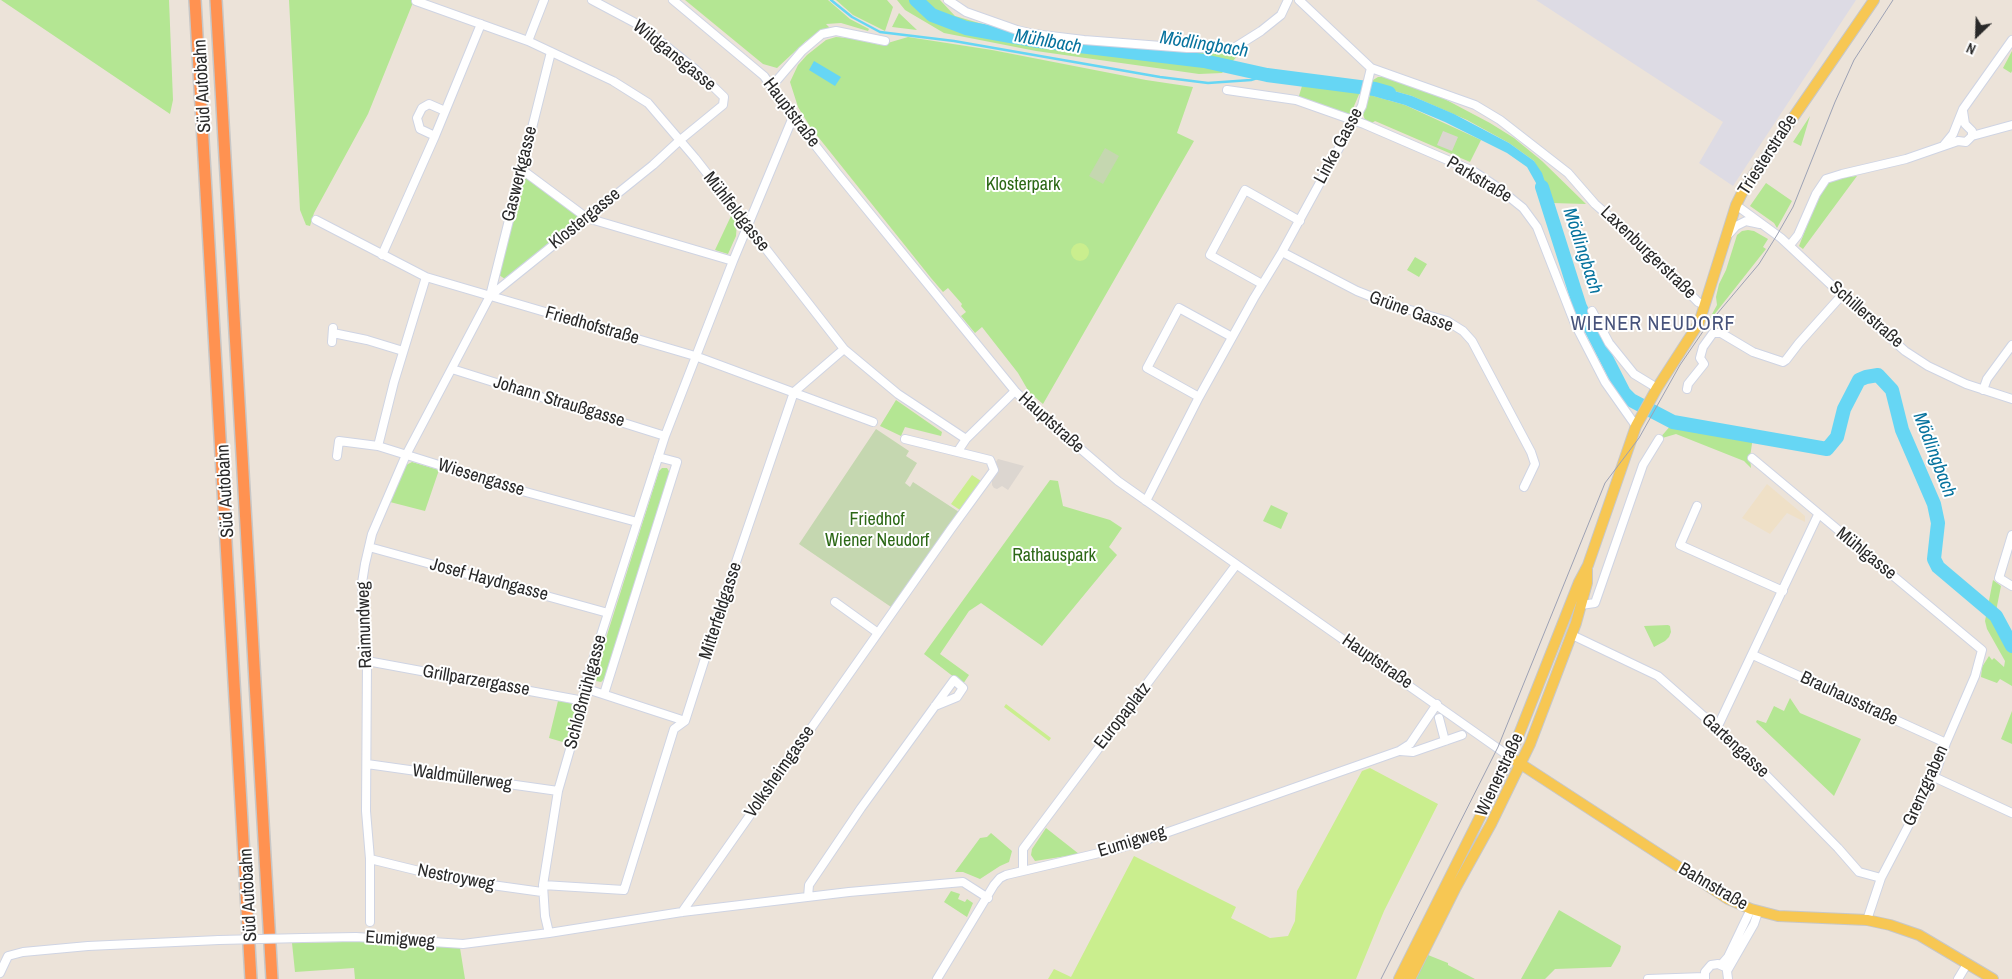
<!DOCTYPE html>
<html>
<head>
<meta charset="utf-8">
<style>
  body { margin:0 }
  #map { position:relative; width:2012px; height:979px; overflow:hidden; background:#ece3d9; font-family:"Archivo Narrow",sans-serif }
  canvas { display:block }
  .north { position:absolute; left:1952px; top:10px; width:50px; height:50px; -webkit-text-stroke:4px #fff; paint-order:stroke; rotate:204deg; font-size:14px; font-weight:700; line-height:20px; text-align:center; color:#292929 }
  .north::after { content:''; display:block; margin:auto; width:18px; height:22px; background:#292929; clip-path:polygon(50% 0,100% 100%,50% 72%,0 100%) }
</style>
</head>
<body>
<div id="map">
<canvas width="2012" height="979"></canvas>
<div class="north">N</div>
</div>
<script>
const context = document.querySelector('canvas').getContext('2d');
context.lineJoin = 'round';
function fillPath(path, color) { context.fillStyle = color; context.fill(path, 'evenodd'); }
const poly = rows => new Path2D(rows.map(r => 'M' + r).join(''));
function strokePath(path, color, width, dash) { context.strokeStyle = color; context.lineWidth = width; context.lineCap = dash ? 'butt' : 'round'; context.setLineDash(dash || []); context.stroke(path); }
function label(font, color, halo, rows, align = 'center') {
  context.font = font + ' "Archivo Narrow",sans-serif'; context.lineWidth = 4; context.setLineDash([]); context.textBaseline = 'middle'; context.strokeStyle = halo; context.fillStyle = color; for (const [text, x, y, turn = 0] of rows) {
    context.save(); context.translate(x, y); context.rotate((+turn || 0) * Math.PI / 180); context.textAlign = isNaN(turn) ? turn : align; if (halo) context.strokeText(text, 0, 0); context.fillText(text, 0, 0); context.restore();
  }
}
fillPath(poly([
  [1536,0,1856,0,1733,186,1699,163,1723,122]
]), '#dddbe4');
fillPath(poly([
  [1767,484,1805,516,1805,522,1787,513,1770,534,1742,518]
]), '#efe0c7');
fillPath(poly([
  [1,0,169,0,173,100,170,114],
  [289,0,414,0,368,114,314,213,310,226,306,225,300,210],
  [685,0,828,0,850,19,869,29,868,31,841,23,826,24,832,30,821,31,806,41,777,68,763,64],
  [836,0,887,0,893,7,885,31,853,15],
  [897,0,940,0,955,16,1020,35,1022,40,1096,52,1104,46,1200,52,1242,51,1222,73,1199,74,1036,51,944,33,905,10],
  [899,13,917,30,892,27],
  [836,37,848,38,881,45,908,37,992,50,1146,80,1193,87,1177,133,1194,141,1043,404,1029,392,1018,373,982,327,975,333,961,316,966,312,961,306,962,304,948,288,943,292,931,278,811,128,798,107,790,82,798,65,807,55,826,40],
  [2012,51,2012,71,2011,73,2003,68],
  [1378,77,1384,77,1437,95,1490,123,1514,138,1542,161,1586,204,1552,203,1534,161,1509,143,1467,120,1412,96,1373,85,1373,80],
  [1302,86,1360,92,1351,113,1346,116,1298,99],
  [1370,95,1405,105,1481,140,1470,162,1375,121,1372,123,1365,120,1363,114],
  [1810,116,1801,146,1793,142],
  [1857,176,1803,249,1799,246,1819,195,1826,184,1839,178],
  [528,177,580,217,577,223,505,279,499,275,522,179],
  [1766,183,1792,201,1777,228,1774,223,1750,206],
  [731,216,737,222,736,236,728,254,715,250],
  [1748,230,1754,231,1768,239,1763,247,1766,249,1706,325,1717,305,1716,297,1719,284,1726,270,1737,235,1742,231],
  [1415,257,1427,264,1419,277,1407,270],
  [896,400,942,432,941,436,905,427,901,436,880,426],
  [1672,424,1753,437,1750,457,1751,468,1744,461,1676,434,1659,439],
  [412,462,439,470,425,511,390,502,406,465],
  [662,468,667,468,670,473,604,679,601,682,596,681,594,676,659,471],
  [1050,480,1058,481,1063,506,1110,520,1122,528,1109,547,1117,555,1042,646,981,603,969,611,940,654,969,675,963,684,924,654],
  [1271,505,1288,513,1281,529,1263,521],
  [1993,580,2001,586,1995,616,2005,631,2012,648,2012,686,2000,679,1997,683,1981,677,1982,667,1989,656,1992,660,1994,658,2004,667,2005,661,1987,629,1985,621],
  [1668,625,1670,626,1671,632,1669,637,1665,641,1654,647,1644,626],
  [1790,698,1800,713,1861,739,1834,796,1756,722,1757,720,1766,723,1774,706,1784,711],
  [558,701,571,703,575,710,566,743,549,738],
  [2012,711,2012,744,2001,739],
  [1046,828,1079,854,1035,861,1031,855,1032,849],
  [991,833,1012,851,1009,862,1000,866,980,879,963,872,955,872,980,838,987,837],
  [951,891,960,894,958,899,965,902,967,899,973,903,967,917,944,902],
  [1559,910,1621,946,1620,951,1611,967,1555,969,1545,979,1521,979],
  [391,941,460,948,465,979,355,979,354,968,295,972,292,943],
  [1428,955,1448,963,1448,965,1475,979,1416,979]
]), '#b4e693');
fillPath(poly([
  [1105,148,1119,156,1103,184,1089,176],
  [876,429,909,451,906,456,917,463,905,483,910,487,913,482,959,512,891,607,799,544]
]), '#c5d7b0');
fillPath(poly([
  '1071 252a9 9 0 1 1 18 0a9 9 0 1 1-18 0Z',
  [972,475,981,481,960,510,951,504],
  [1006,704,1051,738,1049,741,1004,707],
  [1370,768,1438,804,1384,911,1356,979,1048,979,1054,969,1071,977,1134,856,1236,907,1231,918,1270,938,1288,936,1295,921,1297,891,1362,771]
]), '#caee8e');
fillPath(poly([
  [1443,131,1458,137,1452,151,1437,145],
  [998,459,1024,466,1008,490,1002,486,997,489,994,488,992,485,992,478,997,470,996,462]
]), '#dcd6d0');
fillPath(poly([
  [814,61,841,77,835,86,809,70],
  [1373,85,1412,96,1454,114,1509,143,1534,161,1542,173,1552,203,1542,207,1536,183,1527,167,1507,153,1445,122,1405,105,1370,95]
]), '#66d6f4');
strokePath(poly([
  [831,0,852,17,880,32,954,41,1160,77,1208,83,1251,80,1267,75]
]), '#66d6f4', 2.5);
strokePath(poly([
  [916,0,932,15,966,28,1038,41,1204,61,1267,75,1375,89,1389,93],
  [1542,187,1580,307,1624,393,1631,400,1673,422,1827,449,1837,437,1844,409,1859,380,1866,377,1878,375,1892,390,1902,430,1934,504,1938,523,1934,559,1938,567,1996,616,2012,646]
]), '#66d6f4', 14);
const minor = poly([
  [673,0,764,76,793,117,837,173,1015,391,1026,402,1118,481,1510,757],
  [948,0,966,12,1017,30,1034,34,1084,40,1187,48,1234,48,1261,31,1281,15,1288,0],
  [1299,0,1371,68,1475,105,1500,120,1568,173,1595,204,1644,247,1698,302,1705,305],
  [416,1,528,41,613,81,648,103,695,158,844,349,898,394,966,439],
  [528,41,544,0],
  [772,86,802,51,822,34,836,31,885,41],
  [1227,90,1296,100,1364,124,1473,171,1497,187,1523,208,1537,227,1575,324,1605,382,1636,426],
  [1963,111,1965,124,1972,131,1972,136],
  [435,136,420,129,417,118,422,108,429,104,445,111],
  [1944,145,1953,134,1963,109,2012,40],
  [521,169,587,218,733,261],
  [1736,205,1781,238,1842,295,1905,351,1928,366,1966,384,2012,399],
  [316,220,426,277,695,356,873,422],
  [1727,236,1736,226,1746,221,1760,224],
  [1790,245,1798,235,1816,194,1826,179,1842,174,1906,159,1958,141,1966,142,1972,136,2012,125],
  [1282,252,1357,291,1390,304,1447,321,1463,331,1472,341,1531,452,1535,464,1524,487],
  [382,255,435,136,481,24],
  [1262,284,1210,255,1245,190,1300,221],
  [490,296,653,165,679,141,723,105,724,97,696,70,641,26,592,0],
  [1592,311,1609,343,1634,374,1657,388],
  [333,333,367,340,403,351],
  [332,342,333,328],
  [452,369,665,436],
  [1687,389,1688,384,1704,364,1700,358,1703,347,1713,333,1721,333,1753,352,1783,362,1786,360,1799,343,1842,295],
  [1983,390,1987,379,2012,345],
  [1199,397,1147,368,1179,308,1232,337],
  [378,446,394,382,426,277],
  [958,451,966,439,1015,391],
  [337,456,339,441,378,446,522,491,637,522],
  [1752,458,1982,650,1975,676,1946,743,1934,777,1881,878,1867,920],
  [1146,501,1199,397,1254,298,1282,252,1362,106,1371,68],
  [1697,506,1680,545,1783,591],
  [2012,535,1999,578,2012,586],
  [369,547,608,613],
  [835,602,878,633],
  [1581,605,1595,603,1643,465,1659,439],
  [1572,635,1658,676,1717,728,1765,774,1838,848,1859,872,1881,878],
  [1753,655,1946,743],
  [367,661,584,701],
  [584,688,685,721],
  [604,694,677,462,658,457],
  [1439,718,1445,741],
  [1717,728,1818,515],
  [1400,751,1413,752,1462,735],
  [367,764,558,791],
  [1934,777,2012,813],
  [370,859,456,880,542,892],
  [1023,870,1023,849,1236,565],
  [543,885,624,890,674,729,685,721,733,571,794,392,844,349],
  [808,897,809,885,861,808,935,706,954,680,963,688,957,697,935,706],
  [682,912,951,529,994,470,990,460,905,439],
  [370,922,370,859,366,811,367,661,362,583,365,564,372,534,406,455,490,296,551,52],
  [549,933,545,916,543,885,558,791,584,701,584,688,665,436,733,261,793,117],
  [303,938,356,937,463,944,549,933,682,912,849,892,963,882,988,898],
  [1721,965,1728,957,1751,909],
  [0,973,8,956,23,952,88,946,219,940],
  [937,979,994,885,1000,878,1006,875,1116,849,1140,842,1399,751,1410,744,1437,704],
  [1648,979,1704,977],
  [1705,979,1705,972,1711,965,1718,964,1725,967],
  [1728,979,1727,971,1754,924,1758,912],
  [1958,979,1967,964]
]);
const major = poly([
  [1510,757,1682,869,1728,899,1751,909,1778,916,1867,920,1890,925,1919,935,1993,979],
  [1399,979,1510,757,1579,582,1588,565,1636,426,1657,388,1699,323,1736,205,1744,189,1874,0],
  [1410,979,1456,887,1491,824,1530,744,1576,623,1587,583,1587,569]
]);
const highway = poly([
  [195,0,251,979],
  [216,0,272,979]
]);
strokePath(minor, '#cfd4e3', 10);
strokePath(major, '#c7c7c7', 12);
strokePath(highway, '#c7c7c7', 14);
strokePath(minor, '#fff', 8);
strokePath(major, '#f7c753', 10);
strokePath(highway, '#ff9251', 11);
strokePath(poly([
  [1381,979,1498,747,1605,483,1639,438,1680,365,1706,327,1759,264,1777,235,1793,207,1835,102,1854,60,1893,0]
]), '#9ca1b4', 1);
const minorBridge = poly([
  [219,940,303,938]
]);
strokePath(minorBridge, '#cfd4e3', 10, []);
strokePath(minorBridge, '#fff', 8);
label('18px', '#292929', '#fff', [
  ["Wildgansgasse",674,56,39],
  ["Süd Autobahn",203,86,-93],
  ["Hauptstraße",791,113,53],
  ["Linke Gasse",1339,146,-62],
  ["Triesterstraße",1768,155,-57],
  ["Gaswerkgasse",520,174,-76],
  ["Parkstraße",1479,180,31],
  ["Mühlfeldgasse",736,212,52],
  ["Klostergasse",585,219,-39],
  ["Laxenburgerstraße",1648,253,44],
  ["Grüne Gasse",1411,312,20],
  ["Schillerstraße",1866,315,41],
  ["Friedhofstraße",592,326,16],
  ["Johann Straußgasse",559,402,17],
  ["Hauptstraße",1051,423,42],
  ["Wiesengasse",481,478,17],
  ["Süd Autobahn",226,491,-93],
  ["Mühlgasse",1866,554,39],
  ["Josef Haydngasse",489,580,15],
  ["Mitterfeldgasse",721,611,-72],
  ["Raimundweg",365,625,-92],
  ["Hauptstraße",1377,662,35],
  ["Grillparzergasse",476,681,10],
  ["Schloßmühlgasse",586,692,-75],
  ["Brauhausstraße",1849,699,25],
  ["Europaplatz",1123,716,-52],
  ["Gartengasse",1735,746,43],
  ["Volksheimgasse",780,772,-55],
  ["Wienerstraße",1500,775,-65],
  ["Waldmüllerweg",462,778,8],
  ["Grenzgraben",1926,786,-66],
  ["Eumigweg",1132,842,-17],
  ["Nestroyweg",456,878,11],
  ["Bahnstraße",1713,887,30],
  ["Süd Autobahn",249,895,-93],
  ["Eumigweg",400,940,4]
]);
label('18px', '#2c6816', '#fff', [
  ["Klosterpark",1023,185],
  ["Friedhof",877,520],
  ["Wiener Neudorf",877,541],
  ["Rathauspark",1054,556]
]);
label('italic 19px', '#07739e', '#fff', [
  ["Mühlbach",1048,42,10],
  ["Mödlingbach",1204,45,9],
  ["Mödlingbach",1582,251,72],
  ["Mödlingbach",1934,455,69]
]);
context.letterSpacing = '1px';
label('20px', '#47537b', '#fff', [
  ["WIENER NEUDORF",1653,325]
]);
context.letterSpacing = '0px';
</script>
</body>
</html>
